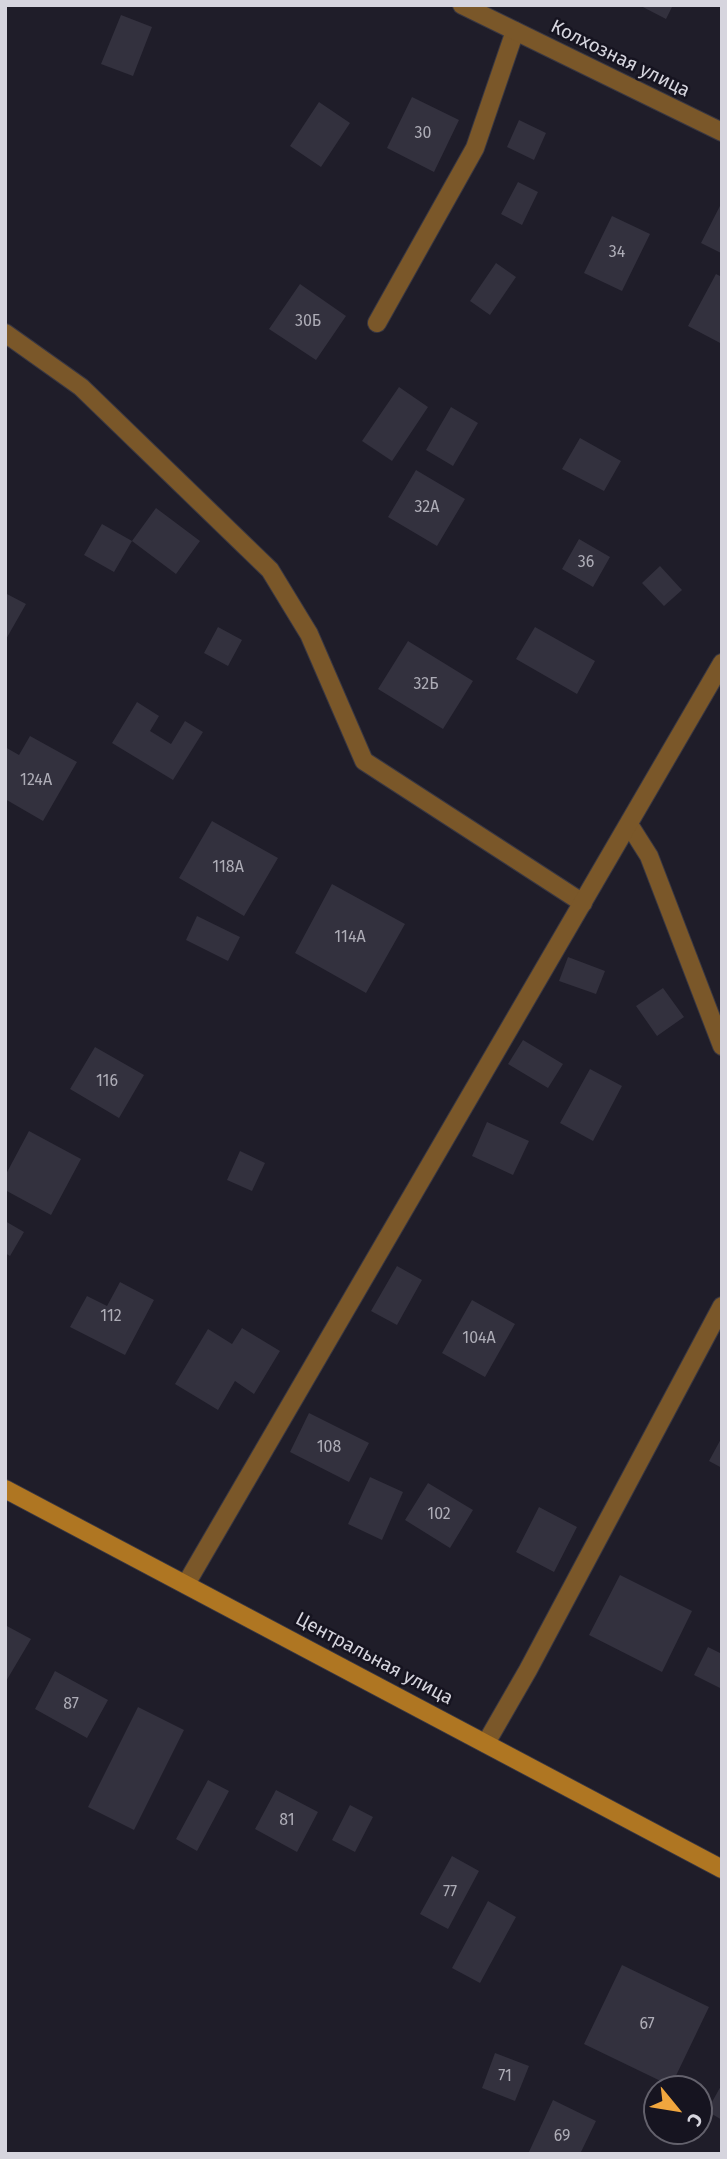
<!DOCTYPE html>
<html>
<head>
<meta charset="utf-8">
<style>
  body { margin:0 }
  #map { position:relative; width:727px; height:2159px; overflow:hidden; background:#1f1d29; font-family:"Fira Sans",sans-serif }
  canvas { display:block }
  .frame { position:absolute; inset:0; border:7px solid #d6d5de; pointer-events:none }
  .north { position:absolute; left:643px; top:2075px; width:70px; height:70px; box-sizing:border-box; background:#161420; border:2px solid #63616c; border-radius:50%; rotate:120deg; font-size:19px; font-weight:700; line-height:28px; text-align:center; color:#d6d5de }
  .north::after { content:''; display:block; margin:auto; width:24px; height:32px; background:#f0a63e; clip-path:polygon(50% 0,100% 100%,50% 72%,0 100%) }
</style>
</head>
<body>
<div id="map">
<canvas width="727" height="2159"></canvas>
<div class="frame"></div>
<div class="north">С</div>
</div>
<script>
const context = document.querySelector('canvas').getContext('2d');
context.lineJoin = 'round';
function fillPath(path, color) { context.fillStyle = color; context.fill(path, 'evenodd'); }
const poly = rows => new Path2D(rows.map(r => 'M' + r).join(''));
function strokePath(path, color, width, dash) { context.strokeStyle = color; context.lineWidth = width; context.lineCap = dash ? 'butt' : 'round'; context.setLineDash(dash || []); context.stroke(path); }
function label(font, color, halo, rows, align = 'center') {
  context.font = font + ' "Fira Sans",sans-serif'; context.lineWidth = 5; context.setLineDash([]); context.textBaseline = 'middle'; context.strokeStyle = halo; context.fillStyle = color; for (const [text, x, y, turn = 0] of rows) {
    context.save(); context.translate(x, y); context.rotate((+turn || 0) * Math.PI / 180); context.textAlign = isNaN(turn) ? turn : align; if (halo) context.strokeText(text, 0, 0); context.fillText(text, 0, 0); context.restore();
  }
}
fillPath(poly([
  [639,5,673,5,666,19],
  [121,15,152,27,133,76,101,64],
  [412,97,459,120,434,172,387,148],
  [319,102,350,123,321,167,290,146],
  [519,120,546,133,534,160,507,147],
  [518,182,538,192,522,225,501,214],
  [722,202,722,251,721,253,701,243],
  [612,216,650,234,622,291,584,273],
  [496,263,516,277,490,315,470,301],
  [716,274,722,277,722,344,688,326],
  [300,284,346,316,316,360,269,329],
  [399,387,428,407,392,461,362,441],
  [451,407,478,423,453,466,426,450],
  [580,438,621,461,604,491,562,469],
  [416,470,465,499,437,546,388,517],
  [156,508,200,541,176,574,132,541],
  [102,524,132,541,114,572,84,555],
  [579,539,610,557,593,587,562,569],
  [660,566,682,590,664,606,642,583],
  [5,593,26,604,5,641],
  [218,627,242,640,228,666,204,653],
  [535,627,595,661,577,694,516,659],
  [408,641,473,681,443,729,378,689],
  [137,702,159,716,150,731,171,744,185,721,203,732,173,780,112,743],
  [30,736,77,762,43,821,5,799,5,747,19,755],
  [212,821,278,858,244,916,179,878],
  [332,884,405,924,366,993,295,953],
  [197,916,240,937,228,961,186,940],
  [568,957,605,971,596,994,559,981],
  [663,988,684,1017,657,1036,636,1006],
  [523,1040,563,1064,548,1088,508,1064],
  [95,1047,144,1075,119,1118,70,1089],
  [590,1069,622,1086,593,1141,560,1123],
  [487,1122,529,1141,513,1175,472,1156],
  [29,1131,81,1159,51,1215,5,1190,5,1176],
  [240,1151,265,1163,252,1191,227,1180],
  [5,1221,24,1232,10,1256,5,1253],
  [397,1266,422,1280,397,1325,371,1311],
  [120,1282,154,1300,125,1355,70,1327,87,1296,107,1306],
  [472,1300,515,1324,485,1377,442,1353],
  [242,1328,280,1351,254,1394,235,1381,218,1410,175,1384,208,1329,232,1344],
  [309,1413,369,1443,349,1482,290,1452],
  [722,1437,722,1468,709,1461],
  [370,1477,403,1492,382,1540,348,1524],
  [428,1483,473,1510,450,1548,405,1520],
  [539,1507,577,1527,554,1572,516,1552],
  [620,1575,692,1611,662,1672,589,1635],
  [5,1625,31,1639,5,1683],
  [708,1647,722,1654,722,1689,694,1675],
  [55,1671,108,1700,87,1738,35,1709],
  [138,1707,184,1730,134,1830,88,1807],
  [208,1780,229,1791,197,1851,176,1839],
  [276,1790,318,1812,297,1852,255,1829],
  [350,1805,373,1817,355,1852,332,1840],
  [452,1856,479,1871,448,1929,420,1914],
  [488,1901,516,1917,480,1983,452,1968],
  [622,1965,709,2007,671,2086,584,2044],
  [495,2053,529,2066,515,2101,482,2088],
  [722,2084,722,2120,707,2111],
  [553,2100,596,2121,580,2154,528,2154]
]), '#33313e');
const service = poly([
  [377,323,475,148,515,31],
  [5,333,81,387,270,570,309,634,364,761,583,903],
  [630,826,649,856,722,1046],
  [486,1743,528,1670,722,1306]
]);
const minor = poly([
  [462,5,722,132],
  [186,1584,722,663]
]);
const secondary = poly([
  [5,1489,722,1869]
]);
strokePath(service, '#393742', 20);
strokePath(minor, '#393742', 20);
strokePath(secondary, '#393742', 20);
strokePath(service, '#7a5729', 18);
strokePath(minor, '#7a5729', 18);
strokePath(secondary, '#af7622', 18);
label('16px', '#adacb6', null, [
  ["30",423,134],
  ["34",617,253],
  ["30Б",308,322],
  ["32А",427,508],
  ["36",586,563],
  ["32Б",426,685],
  ["124А",36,781],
  ["118А",228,868],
  ["114А",350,938],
  ["116",107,1082],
  ["112",111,1317],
  ["104А",479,1339],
  ["108",329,1448],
  ["102",439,1515],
  ["87",71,1705],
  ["81",287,1821],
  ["77",450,1893],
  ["67",647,2025],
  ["71",505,2077],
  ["69",562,2137]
]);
label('19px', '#d6d5de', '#161420', [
  ["Колхозная улица",620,59,26],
  ["Центральная улица",374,1659,28]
]);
</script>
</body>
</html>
